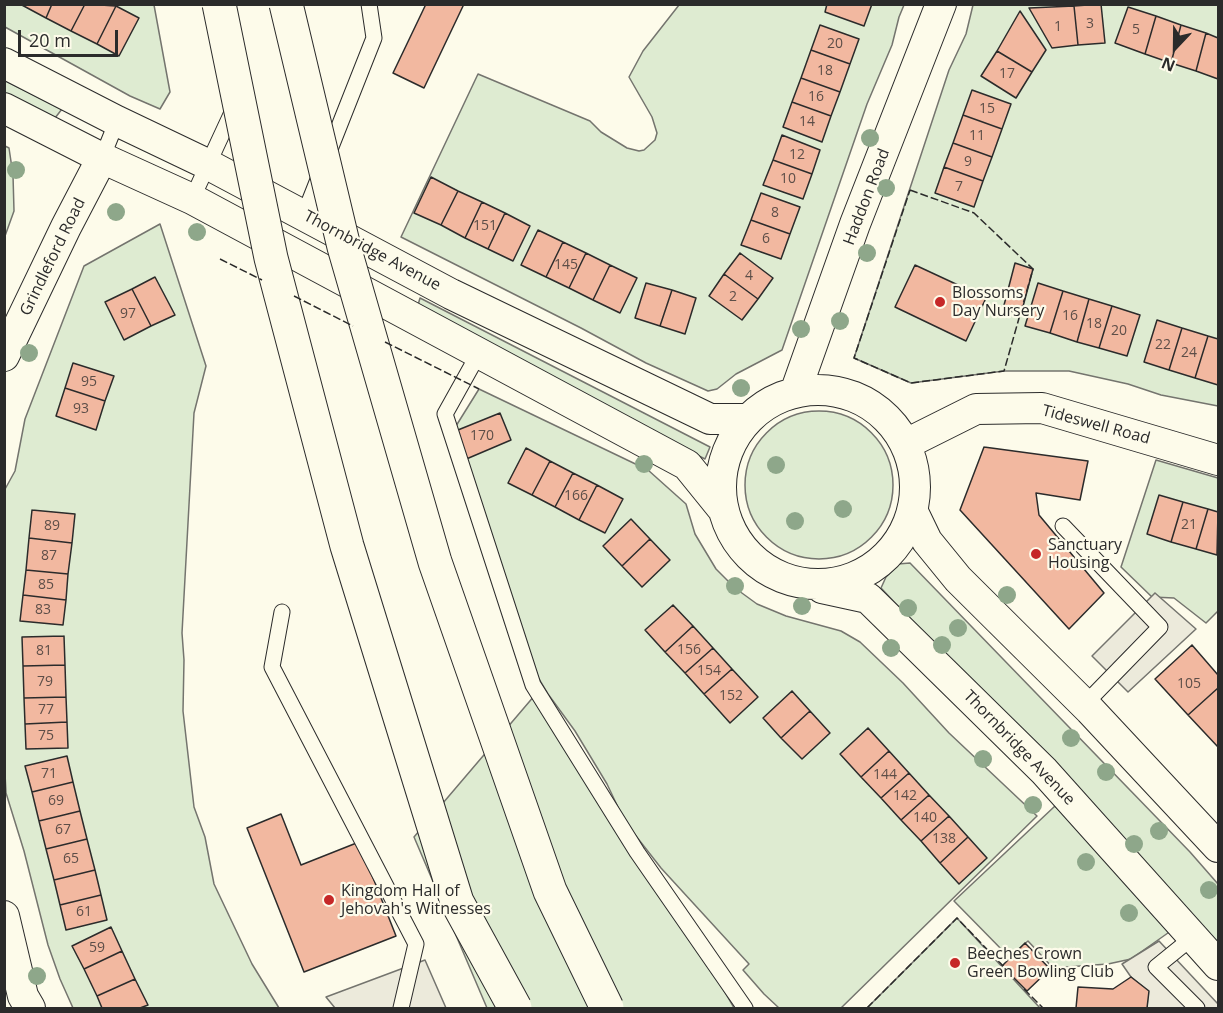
<!DOCTYPE html>
<html>
<head>
<meta charset="utf-8">
<style>
  body { margin:0 }
  #map { position:relative; width:1223px; height:1013px; overflow:hidden; background:#fdfbea; font-family:"Open Sans",sans-serif }
  canvas { display:block }
  .frame { position:absolute; inset:0; border:6px solid #2b2b2b; pointer-events:none }
  .north { position:absolute; left:1145px; top:18px; width:60px; height:60px; -webkit-text-stroke:4px #fdfbea; paint-order:stroke; rotate:202deg; font-size:16px; font-weight:700; line-height:24px; text-align:center; color:#2b2b2b }
  .north::after { content:''; display:block; margin:auto; width:21px; height:27px; background:#2b2b2b; clip-path:polygon(50% 0,100% 100%,50% 72%,0 100%) }
  .scale { position:absolute; left:18px; top:30px; width:100px; height:27px; box-sizing:border-box; border:3px solid #2b2b2b; border-top:0; padding-left:8px; font-size:18px; line-height:21px; white-space:nowrap; color:#2b2b2b; -webkit-text-stroke:4px #fdfbea; paint-order:stroke }
</style>
</head>
<body>
<div id="map">
<canvas width="1223" height="1013"></canvas>
<div class="frame"></div>
<div class="north">N</div>
<div class="scale">20 m</div>
</div>
<script>
const context = document.querySelector('canvas').getContext('2d');
context.lineJoin = 'round';
function fillPath(path, color) { context.fillStyle = color; context.fill(path, 'evenodd'); }
const poly = rows => new Path2D(rows.map(r => 'M' + r).join(''));
function strokePath(path, color, width, dash) { context.strokeStyle = color; context.lineWidth = width; context.lineCap = dash ? 'butt' : 'round'; context.setLineDash(dash || []); context.stroke(path); }
function label(font, color, halo, rows, align = 'center') {
  context.font = font + ' "Open Sans",sans-serif'; context.lineWidth = 4.5; context.setLineDash([]); context.textBaseline = 'middle'; context.strokeStyle = halo; context.fillStyle = color; for (const [text, x, y, turn = 0] of rows) {
    context.save(); context.translate(x, y); context.rotate((+turn || 0) * Math.PI / 180); context.textAlign = isNaN(turn) ? turn : align; if (halo) context.strokeText(text, 0, 0); context.fillText(text, 0, 0); context.restore();
  }
}
const green = poly([
  [4,5,154,5,170,92,160,109,130,96,5,27,4,5],
  [679,5,904,5,899,17,892,45,867,104,782,350,736,374,717,389,708,391,646,363,581,328,401,237,478,74,590,121,601,132,627,148,639,151,644,150,655,140,657,133,652,117,629,77,643,51,679,5],
  [973,5,1218,5,1218,406,1161,395,1128,384,1069,371,1004,371,911,383,854,358,949,70,966,34,973,5],
  [4,80,62,109,55,118,5,93,4,80],
  [5,146,9,148,13,175,14,211,5,236,5,146],
  [160,224,206,366,194,413,182,633,184,660,183,711,194,807,205,837,214,884,252,964,279,1008,73,1008,60,979,48,945,24,851,6,793,4,754,4,491,15,471,25,419,84,266,160,224],
  [420,298,710,447,705,459,416,312,420,298],
  [479,389,648,470,686,504,695,534,716,569,735,588,757,604,786,616,841,631,860,642,903,683,949,733,1037,816,841,1008,779,1008,764,994,743,970,749,964,661,868,625,822,607,784,575,731,548,694,536,674,451,434,479,389],
  '745 485a74 74 0 1 1 148 0a74 74 0 1 1-148 0Z',
  [1156,460,1218,478,1218,611,1206,623,1174,598,1152,597,1121,567,1156,460],
  [910,563,1190,852,1218,884,1218,948,881,588,886,577,898,564,910,563],
  [535,695,715,975,734,1008,487,1008,414,837,535,695],
  [1055,806,1175,928,1131,959,1108,964,1053,968,1028,941,1009,957,954,901,1055,806],
  [957,918,1040,1008,867,1008,957,918]
]);
fillPath(green, '#deebd1');
strokePath(green, '#74746e', 1.5);
const parking = poly([
  [1155,593,1196,629,1128,692,1092,656,1155,593],
  [1159,941,1218,1004,1218,1008,1147,1008,1148,991,1131,977,1122,964,1159,941],
  [425,960,446,1008,335,1008,326,997,425,960]
]);
fillPath(parking, '#eceadb');
strokePath(parking, '#74746e', 1.5);
const building = poly([
  [20,4,52,4,46,18,20,4],
  [52,4,85,4,71,31,46,18,52,4],
  [85,4,116,6,97,44,71,31,85,4],
  [426,4,464,4,424,88,393,73,426,4],
  [827,4,872,4,864,26,825,12,827,4],
  [1101,4,1105,43,1078,45,1074,6,1101,4],
  [116,6,139,18,119,56,97,44,116,6],
  [1074,6,1078,45,1052,48,1029,8,1074,6],
  [1128,7,1156,16,1145,54,1115,43,1128,7],
  [1020,11,1046,50,1032,72,997,51,1020,11],
  [1156,16,1181,25,1171,63,1145,54,1156,16],
  [820,25,859,39,850,64,811,50,820,25],
  [1181,25,1206,33,1196,71,1171,63,1181,25],
  [1206,33,1218,38,1218,79,1196,71,1206,33],
  [811,50,850,64,840,92,801,78,811,50],
  [997,51,1032,72,1016,98,981,76,997,51],
  [801,78,840,92,831,116,792,102,801,78],
  [972,90,1011,104,1002,129,963,115,972,90],
  [792,102,831,116,822,142,783,127,792,102],
  [963,115,1002,129,992,157,953,143,963,115],
  [782,135,820,150,812,174,773,160,782,135],
  [953,143,992,157,983,181,944,167,953,143],
  [773,160,812,174,803,199,763,185,773,160],
  [944,167,983,181,974,207,935,193,944,167],
  [431,177,458,191,441,225,414,213,431,177],
  [458,191,482,202,465,238,441,225,458,191],
  [761,193,800,207,790,234,751,220,761,193],
  [482,202,505,213,488,249,465,238,482,202],
  [505,213,530,226,513,261,488,249,505,213],
  [751,220,790,234,781,259,741,245,751,220],
  [538,230,563,242,546,277,521,265,538,230],
  [563,242,586,253,569,288,546,277,563,242],
  [586,253,610,265,593,300,569,288,586,253],
  [740,253,773,278,758,299,724,274,740,253],
  [1015,263,1033,269,1021,314,1003,309,1015,263],
  [610,265,637,278,620,313,593,300,610,265],
  [915,265,986,298,966,341,895,307,915,265],
  [724,274,758,299,742,320,709,296,724,274],
  [155,277,175,315,151,326,132,289,155,277],
  [646,283,672,290,660,326,635,318,646,283],
  [1038,283,1063,291,1050,333,1025,326,1038,283],
  [132,289,151,326,124,340,105,302,132,289],
  [672,290,696,298,685,334,660,326,672,290],
  [1063,291,1089,299,1077,342,1050,333,1063,291],
  [1089,299,1112,306,1099,348,1077,342,1089,299],
  [1112,306,1140,315,1127,356,1099,348,1112,306],
  [1157,320,1182,328,1169,370,1144,362,1157,320],
  [1182,328,1208,336,1195,378,1169,370,1182,328],
  [1208,336,1218,339,1218,385,1195,378,1208,336],
  [73,363,114,376,105,401,65,388,73,363],
  [65,388,105,401,96,430,56,416,65,388],
  [500,413,511,440,464,460,453,432,500,413],
  [984,447,1088,461,1080,500,1036,493,1039,515,1104,593,1069,629,960,510,984,447],
  [526,448,550,461,532,495,508,483,526,448],
  [550,461,573,473,555,507,532,495,550,461],
  [573,473,597,485,579,520,555,507,573,473],
  [597,485,623,499,605,533,579,520,597,485],
  [1159,495,1183,502,1171,542,1147,534,1159,495],
  [1183,502,1208,509,1196,549,1171,542,1183,502],
  [1208,509,1218,512,1217,555,1196,549,1208,509],
  [32,510,75,514,72,543,29,538,32,510],
  [631,519,650,539,622,566,603,546,631,519],
  [29,538,72,543,68,574,26,570,29,538],
  [650,539,670,560,642,587,622,566,650,539],
  [26,570,68,574,66,600,23,595,26,570],
  [23,595,66,600,63,625,20,621,23,595],
  [673,605,693,626,665,652,645,630,673,605],
  [693,626,713,648,685,673,665,652,693,626],
  [64,636,65,665,23,666,22,637,64,636],
  [1192,645,1218,675,1218,688,1188,715,1155,679,1192,645],
  [713,648,732,669,704,694,685,673,713,648],
  [65,665,66,697,24,698,23,666,65,665],
  [732,669,758,697,730,723,704,694,732,669],
  [1218,688,1218,747,1188,715,1218,688],
  [792,691,810,711,781,738,763,718,792,691],
  [66,697,67,722,25,724,24,698,66,697],
  [810,711,830,733,802,759,781,738,810,711],
  [67,722,68,748,26,749,25,724,67,722],
  [868,728,889,751,861,777,840,754,868,728],
  [889,751,909,773,881,798,861,777,889,751],
  [67,756,73,782,32,792,25,766,67,756],
  [909,773,929,795,901,820,881,798,909,773],
  [73,782,80,811,39,821,32,792,73,782],
  [929,795,949,816,921,841,901,820,929,795],
  [80,811,87,839,46,849,39,821,80,811],
  [281,814,301,865,359,842,396,936,304,972,247,828,281,814],
  [949,816,968,837,940,863,921,841,949,816],
  [968,837,987,858,959,884,940,863,968,837],
  [87,839,95,870,54,880,46,849,87,839],
  [95,870,101,895,60,905,54,880,95,870],
  [101,895,107,920,66,930,60,905,101,895],
  [111,927,122,951,84,969,72,946,111,927],
  [1025,943,1050,969,1027,991,1002,966,1025,943],
  [122,951,135,979,97,996,84,969,122,951],
  [1131,977,1149,991,1147,1008,1076,1008,1078,987,1113,989,1131,977],
  [135,979,148,1005,140,1008,102,1008,97,996,135,979]
]);
fillPath(building, '#f2b8a0');
strokePath(building, '#2b2b2b', 1.5);
const service = poly([
  [102,158,117,121],
  [192,199,235,106],
  [304,215,374,38,369,4],
  [479,353,445,414,533,685,637,852,745,1008],
  [1063,526,1160,627,1084,705],
  [282,612,272,667,416,944,401,1008],
  [1193,937,1156,967,1197,1008]
]);
const minor = poly([
  [4,63,117,121,207,164,451,294,710,419,745,419],
  [4,108,102,158,192,199,687,465,721,507],
  [4,356,66,227,102,158],
  '721 487a97 97 0 1 1 194 0a97 97 0 1 1-194 0Z',
  [796,390,855,224,941,4],
  [906,444,976,409,1042,408,1218,460],
  [913,512,927,541,958,579,1090,710,1218,847],
  [822,588,868,598,1044,771,1218,965],
  [4,916,23,996,30,1008]
]);
strokePath(service, '#2b2b2b', 17);
strokePath(minor, '#2b2b2b', 32);
strokePath(service, '#fdfbea', 15);
strokePath(minor, '#fdfbea', 30);
const motorwayBridge = poly([
  [219,4,271,258,347,546,457,902,515,1008],
  [286,4,344,247,435,562,550,891,607,1008]
]);
strokePath(motorwayBridge, '#2b2b2b', 35, []);
strokePath(motorwayBridge, '#fdfbea', 33);
strokePath(poly([
  [910,190,974,213,1033,269,1004,371,911,383,854,358,910,190],
  [220,259,262,280],
  [294,296,353,326],
  [385,342,479,389],
  [1024,989,1043,1008],
  [867,1008,957,918,1004,967]
]), '#2b2b2b', 1.5, [8, 3]);
context.fillStyle = '#8ea78a';
for (const [x, y] of [
  [870,138],
  [16,170],
  [886,188],
  [116,212],
  [197,232],
  [867,253],
  [840,321],
  [801,329],
  [29,353],
  [741,388],
  [644,464],
  [776,465],
  [843,509],
  [795,521],
  [735,586],
  [1007,595],
  [802,606],
  [908,608],
  [958,628],
  [942,645],
  [891,648],
  [1071,738],
  [983,759],
  [1106,772],
  [1033,805],
  [1159,831],
  [1134,844],
  [1086,862],
  [1209,890],
  [1129,913],
  [37,976]
]) { context.beginPath(); context.arc(x, y, 9, 0, 2 * Math.PI); context.fill(); }
for (const [x, y, r, color] of [
  [940,302,6,"#c62828"],
  [1036,554,6,"#c62828"],
  [329,900,6,"#c62828"],
  [955,963,6,"#c62828"]
]) { const dot = new Path2D(); dot.arc(x, y, r, 0, 2 * Math.PI); context.fillStyle = color; context.fill(dot); strokePath(dot, '#fdfbea', 2); }
label('14px', '#5d4e48', null, [
  ["3",1090,24],
  ["1",1058,27],
  ["5",1136,30],
  ["20",835,44],
  ["18",825,71],
  ["17",1007,74],
  ["16",816,97],
  ["15",987,109],
  ["14",807,122],
  ["11",977,136],
  ["12",797,155],
  ["9",968,162],
  ["10",788,179],
  ["7",959,187],
  ["8",775,213],
  ["151",485,226],
  ["6",766,239],
  ["145",566,265],
  ["4",749,276],
  ["2",733,297],
  ["97",128,314],
  ["16",1070,316],
  ["18",1094,324],
  ["20",1119,331],
  ["22",1163,345],
  ["24",1189,353],
  ["95",89,382],
  ["93",81,409],
  ["170",482,436],
  ["166",576,496],
  ["21",1189,525],
  ["89",52,526],
  ["87",49,556],
  ["85",46,585],
  ["83",43,610],
  ["156",689,650],
  ["81",44,651],
  ["154",709,671],
  ["79",45,682],
  ["105",1189,684],
  ["152",731,696],
  ["77",46,710],
  ["75",46,736],
  ["71",49,774],
  ["144",885,775],
  ["142",905,796],
  ["69",56,801],
  ["140",925,818],
  ["67",63,830],
  ["138",944,839],
  ["65",71,859],
  ["61",84,912],
  ["59",97,948]
]);
label('16px', '#2b2b2b', '#fdfbea', [
  ["Haddon Road",867,197,-69],
  ["Thornbridge Avenue",372,251,28],
  ["Grindleford Road",53,257,-64],
  ["Tideswell Road",1096,425,15],
  ["Thornbridge Avenue",1019,748,46]
]);
label('16px', '#2b2b2b', '#fdfbea', [
  ["Blossoms",952,293],
  ["Day Nursery",952,311],
  ["Sanctuary",1048,545],
  ["Housing",1048,563],
  ["Kingdom Hall of",341,891],
  ["Jehovah's Witnesses",341,909],
  ["Beeches Crown",967,954],
  ["Green Bowling Club",967,972]
], 'left');
</script>
</body>
</html>
